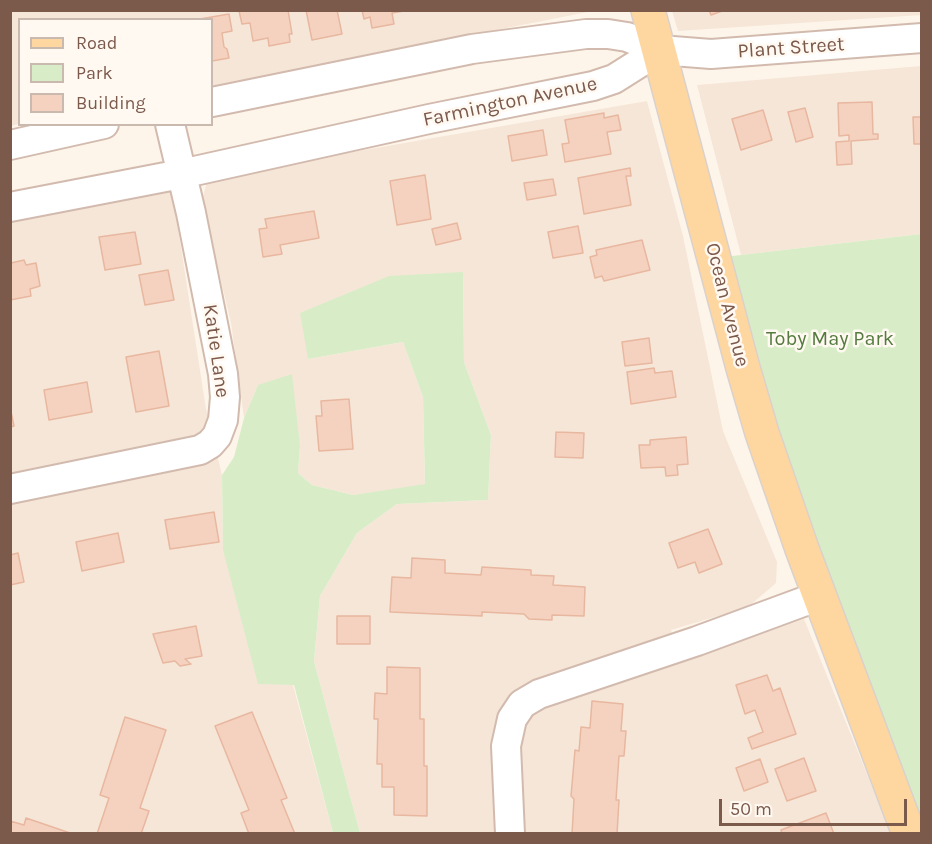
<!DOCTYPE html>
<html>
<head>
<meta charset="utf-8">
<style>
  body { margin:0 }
  #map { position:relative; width:932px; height:844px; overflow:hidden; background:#fef5ea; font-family:Karla,sans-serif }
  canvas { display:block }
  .frame { position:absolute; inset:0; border:12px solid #7b594b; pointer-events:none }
  .legend { position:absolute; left:18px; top:18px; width:195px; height:108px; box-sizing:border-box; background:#fff9f2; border:2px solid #cab9af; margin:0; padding:8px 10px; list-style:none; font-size:18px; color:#7b594b }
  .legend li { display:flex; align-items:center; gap:12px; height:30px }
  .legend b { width:30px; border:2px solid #cab9af }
  .scale { position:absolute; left:719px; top:799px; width:188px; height:27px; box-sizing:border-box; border:3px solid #7b594b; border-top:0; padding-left:8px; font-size:18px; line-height:21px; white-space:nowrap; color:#7b594b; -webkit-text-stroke:4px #fff9f2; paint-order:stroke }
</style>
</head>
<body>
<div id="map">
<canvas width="932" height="844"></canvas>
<div class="frame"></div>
<ul class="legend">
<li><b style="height:8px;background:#fed6a0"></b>Road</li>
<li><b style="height:16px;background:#d8edc7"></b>Park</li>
<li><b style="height:16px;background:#f5d2c0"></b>Building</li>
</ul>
<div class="scale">50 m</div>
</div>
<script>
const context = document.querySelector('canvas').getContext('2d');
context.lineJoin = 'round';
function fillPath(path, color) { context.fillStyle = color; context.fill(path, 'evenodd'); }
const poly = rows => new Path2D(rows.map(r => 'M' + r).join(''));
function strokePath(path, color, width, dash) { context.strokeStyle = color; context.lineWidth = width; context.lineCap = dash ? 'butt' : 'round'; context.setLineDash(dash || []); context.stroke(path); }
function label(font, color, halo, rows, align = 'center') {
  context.font = font + ' Karla,sans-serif'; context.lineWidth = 5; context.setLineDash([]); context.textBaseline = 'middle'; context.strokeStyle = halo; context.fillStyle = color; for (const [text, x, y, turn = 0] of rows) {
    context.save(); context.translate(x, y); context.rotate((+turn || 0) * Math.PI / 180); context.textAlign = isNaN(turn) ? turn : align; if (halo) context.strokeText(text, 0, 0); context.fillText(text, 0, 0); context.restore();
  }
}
fillPath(poly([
  [921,10,922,15,678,31,672,11],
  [11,11,593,11,212,86,212,20,20,20,19,124,11,126],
  [921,66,921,234,741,255,697,85],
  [647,101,683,236,723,431,777,562,776,583,748,607,671,630,682,662,804,619,891,833,360,833,314,661,320,596,357,533,397,504,488,500,491,435,464,362,463,272,308,359,403,342,423,397,425,485,353,495,312,485,298,473,300,446,258,385,244,418,231,323,202,201,208,177],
  [172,189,206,409,222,475,223,550,293,685,333,833,11,833,10,222]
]), '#f6e6d8');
fillPath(poly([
  [921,234,921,833,909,833,715,258],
  [463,272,464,362,491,435,488,500,397,504,357,533,320,596,314,661,360,833,333,833,294,685,258,684,223,550,222,475,234,457,244,418,258,385,292,374,300,446,298,473,312,485,353,495,425,484,423,397,403,342,308,359,300,313,389,276]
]), '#d8edc7');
const building = poly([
  [288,10,292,34,289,34,290,42,269,46,268,38,253,41,250,23,242,24,239,11,288,10],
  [306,10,337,10,342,34,312,40,306,10],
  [362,10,404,10,404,11,392,13,394,24,372,28,370,17,364,19,362,10],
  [709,10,725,10,711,15,709,10],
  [229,14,232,31,222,33,224,47,227,49,229,58,212,61,212,20,194,20,229,14],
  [872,102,873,134,878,134,878,139,851,141,852,164,837,165,836,142,849,141,849,135,839,136,838,103,872,102],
  [805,108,813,137,796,142,788,112,805,108],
  [763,110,772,140,741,150,732,119,763,110],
  [604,113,604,118,618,115,621,130,607,132,611,154,565,162,562,144,569,143,565,120,604,113],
  [913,117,922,117,922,144,914,144,913,117],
  [543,130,547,155,512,161,508,136,543,130],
  [630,168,631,176,626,176,631,205,584,214,578,178,630,168],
  [425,175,431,219,397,225,390,181,425,175],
  [553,179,556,195,527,200,524,183,553,179],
  [314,211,319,238,280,245,282,254,263,257,259,229,267,228,265,219,314,211],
  [457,223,461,239,436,245,432,229,457,223],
  [578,226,583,253,553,258,548,232,578,226],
  [135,232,141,264,105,270,99,237,135,232],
  [642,240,650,270,604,281,602,276,595,278,590,257,597,255,596,250,642,240],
  [24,260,26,265,36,263,40,286,30,289,31,296,10,300,10,261,11,263,24,260],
  [168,270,174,300,145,305,139,275,168,270],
  [649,338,652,363,625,366,622,342,649,338],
  [159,351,169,406,136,412,126,357,159,351],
  [654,368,655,373,672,371,676,397,631,404,627,372,654,368],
  [87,382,92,412,49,420,44,390,87,382],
  [349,399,353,449,319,451,316,416,322,416,321,401,349,399],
  [10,407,14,426,10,427,10,407],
  [556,432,584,433,583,458,555,457,556,432],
  [686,437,688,464,677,465,678,475,666,476,665,467,641,468,639,445,650,445,650,440,686,437],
  [214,512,219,542,170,549,165,520,214,512],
  [708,529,722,564,699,573,695,562,678,568,669,543,708,529],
  [118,533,124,562,82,571,76,542,118,533],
  [18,553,24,582,10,585,10,555,18,553],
  [412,558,445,560,445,573,481,575,482,567,531,570,531,575,554,576,553,585,585,587,584,616,552,615,552,620,529,619,524,614,482,612,482,616,390,612,392,577,411,578,412,558],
  [337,616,370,616,370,644,337,644,337,616],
  [196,626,202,656,185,659,191,664,180,666,175,661,163,663,153,634,196,626],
  [387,667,420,668,420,719,424,719,424,766,427,766,427,816,394,815,394,787,382,787,382,764,377,764,378,719,374,719,375,693,387,694,387,667],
  [767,675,773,691,780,688,796,734,752,749,748,738,763,732,755,710,745,714,736,685,767,675],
  [592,701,623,704,621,731,626,731,624,756,619,756,616,800,619,800,617,834,572,834,574,799,571,796,575,750,579,751,581,727,590,728,592,701],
  [252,712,287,798,281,800,295,834,249,834,241,813,249,810,215,726,252,712],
  [125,717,166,730,140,808,149,811,141,834,97,834,109,798,100,795,125,717],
  [804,758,816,791,787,801,775,769,804,758],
  [760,759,768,782,744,791,736,768,760,759],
  [826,813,834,834,782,834,781,830,826,813],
  [26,818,73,834,10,834,10,821,24,825,26,818]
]);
fillPath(building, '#f5d2c0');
strokePath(building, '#e8b79f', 1.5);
const minor = poly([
  [212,102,472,49,586,34,608,34,627,37,660,50,711,54,922,38],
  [10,145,104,124],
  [10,207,181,174,429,119,593,86,614,79,660,50],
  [10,489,200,450,210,444,217,436,223,420,225,397,223,374,191,213,170,124],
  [510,834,506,746,512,719,522,704,539,694,697,641,819,596]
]);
const major = poly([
  [648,10,743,368,762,433,802,549,909,834]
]);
strokePath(minor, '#d2bbae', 32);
strokePath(major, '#dad1cd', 36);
strokePath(minor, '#fff', 28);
strokePath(major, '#fed6a0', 33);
label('20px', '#7b594b', '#fff9f2', [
  ["Plant Street",791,48,-4],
  ["Farmington Avenue",510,102,-12],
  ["Ocean Avenue",727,305,76],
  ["Katie Lane",216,351,82]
]);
label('20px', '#547b3f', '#fff9f2', [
  ["Toby May Park",830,339]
]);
</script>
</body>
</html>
